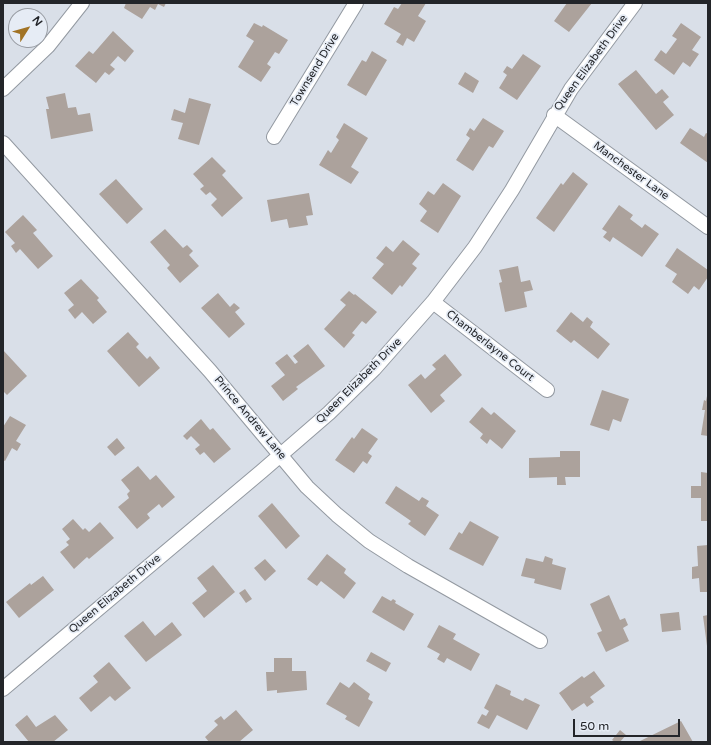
<!DOCTYPE html>
<html>
<head>
<meta charset="utf-8">
<style>
  body { margin:0 }
  #map { position:relative; width:711px; height:745px; overflow:hidden; background:#d9dfe8; font-family:"Varela Round",sans-serif }
  canvas { display:block }
  .frame { position:absolute; inset:0; border:4px solid #232529; pointer-events:none }
  .north { position:absolute; left:8px; top:8px; width:40px; height:40px; box-sizing:border-box; background:#e6ecf5; border:1px solid #989ca3; border-radius:50%; rotate:53deg; font-size:11px; font-weight:700; line-height:16px; text-align:center; color:#232529 }
  .north::after { content:''; display:block; margin:auto; width:14px; height:18px; background:#a17325; clip-path:polygon(50% 0,100% 100%,50% 72%,0 100%) }
  .scale { position:absolute; left:573px; top:719px; width:107px; height:18px; box-sizing:border-box; border:2px solid #232529; border-top:0; padding-left:5px; font-size:12px; line-height:14px; white-space:nowrap; color:#232529; -webkit-text-stroke:3px #e6ecf5; paint-order:stroke }
</style>
</head>
<body>
<div id="map">
<canvas width="711" height="745"></canvas>
<div class="frame"></div>
<div class="north">N</div>
<div class="scale">50 m</div>
</div>
<script>
const context = document.querySelector('canvas').getContext('2d');
context.lineJoin = 'round';
function fillPath(path, color) { context.fillStyle = color; context.fill(path, 'evenodd'); }
const poly = rows => new Path2D(rows.map(r => 'M' + r).join(''));
function strokePath(path, color, width, dash) { context.strokeStyle = color; context.lineWidth = width; context.lineCap = dash ? 'butt' : 'round'; context.setLineDash(dash || []); context.stroke(path); }
function label(font, color, halo, rows, align = 'center') {
  context.font = font + ' "Varela Round",sans-serif'; context.lineWidth = 3.5; context.setLineDash([]); context.textBaseline = 'middle'; context.strokeStyle = halo; context.fillStyle = color; for (const [text, x, y, turn = 0] of rows) {
    context.save(); context.translate(x, y); context.rotate((+turn || 0) * Math.PI / 180); context.textAlign = isNaN(turn) ? turn : align; if (halo) context.strokeText(text, 0, 0); context.fillText(text, 0, 0); context.restore();
  }
}
fillPath(poly([
  [126,3,166,3,164,7,158,4,155,10,150,7,142,19,124,8],
  [402,3,426,3,418,16,426,21,414,42,407,38,403,46,396,42,401,34,384,24,394,7,398,9],
  [567,3,592,3,569,32,554,21],
  [254,23,262,27,263,25,288,40,279,54,275,52,267,64,271,67,261,82,238,67,254,41,246,36],
  [681,23,701,37,692,50,699,54,690,67,683,62,674,75,654,60,661,50,666,54,677,39,672,36],
  [113,31,134,51,125,62,118,56,110,65,115,69,109,75,105,72,96,83,75,66,89,51,93,54],
  [372,51,387,60,366,96,347,85,362,60,366,62],
  [523,54,541,66,517,100,499,88,507,75,503,72,507,66,512,69],
  [636,70,656,94,662,89,669,97,663,102,674,115,656,130,618,84],
  [465,72,479,81,473,93,458,84],
  [65,93,68,108,76,107,78,115,90,113,93,131,51,139,46,109,49,109,46,97],
  [189,98,211,104,199,145,178,139,183,123,171,120,174,109,185,113],
  [483,118,504,131,493,148,489,146,473,171,456,160,470,138,466,135,470,128,474,131],
  [344,123,368,138,351,167,359,172,351,184,319,165,328,150,331,153,339,140,336,137],
  [690,128,704,137,706,133,708,134,708,163,680,143],
  [212,157,226,171,222,175,243,198,222,217,211,205,217,199,210,192,206,195,200,189,204,186,193,174],
  [573,172,588,184,554,232,536,218,561,183,563,185],
  [116,179,143,209,127,224,99,194],
  [443,183,461,196,438,233,420,221,427,211,419,204,428,191,434,195],
  [309,193,313,215,306,216,308,225,289,228,287,219,271,222,267,200],
  [619,205,633,215,630,219,642,228,645,224,659,234,642,257,613,237,610,242,603,237,607,232,602,229],
  [23,215,37,230,33,233,53,256,38,269,20,249,16,253,11,246,15,243,5,232],
  [165,229,183,248,187,245,193,251,189,255,199,266,180,283,167,268,170,265,150,242],
  [403,240,420,254,412,264,417,268,402,287,400,285,392,295,372,278,384,264,376,258,386,246,393,252],
  [677,248,708,270,708,277,699,290,694,286,688,294,672,282,677,274,665,266],
  [518,266,521,282,530,280,533,290,524,292,527,307,505,312,499,283,502,282,499,270],
  [81,279,99,298,97,300,107,312,93,324,82,312,75,319,68,310,74,305,64,293],
  [349,291,354,295,355,294,377,312,366,324,362,321,352,333,355,335,344,348,324,329,346,305,340,300],
  [218,293,230,307,234,303,240,308,235,312,245,324,229,338,201,308],
  [571,312,583,322,587,317,593,322,590,327,610,344,598,359,574,340,571,343,556,331],
  [128,332,139,344,136,347,147,359,150,356,160,368,139,387,107,351],
  [308,344,325,366,296,387,298,389,283,401,271,386,285,375,275,363,287,354,295,364,298,362,293,356],
  [3,350,27,376,7,395,3,391],
  [445,354,462,375,440,395,445,401,431,413,408,385,421,374,425,379,436,369,432,365],
  [602,390,629,399,621,422,613,419,609,431,590,425],
  [707,396,708,396,708,436,701,435,705,410,702,410,704,400,706,401],
  [482,407,491,415,494,412,516,431,502,449,490,439,487,444,480,438,483,434,469,422],
  [10,416,26,425,16,441,21,444,17,451,12,448,5,461,3,460,3,427],
  [201,419,210,430,213,428,231,449,214,463,204,452,200,455,195,449,200,445,191,436,187,440,183,436],
  [362,428,378,439,368,453,372,456,367,464,363,461,354,473,335,460,352,437,354,439],
  [117,438,125,448,115,456,107,447],
  [560,451,580,451,580,477,565,477,566,485,557,485,557,477,529,478,529,458,560,457],
  [138,466,150,480,156,475,175,497,162,508,159,504,147,514,150,518,137,529,118,507,129,498,127,494,130,491,121,480],
  [701,472,708,473,708,521,701,521,701,498,691,498,691,486,701,486],
  [396,486,419,501,422,497,429,501,426,506,439,515,425,536,408,524,411,521,385,503],
  [272,503,300,536,286,549,258,516],
  [73,519,83,530,85,528,89,532,100,522,114,538,89,559,87,557,74,569,60,552,69,545,66,542,70,539,62,529],
  [470,521,499,537,483,566,449,549,459,532,462,534],
  [708,545,708,592,700,592,699,578,692,579,692,567,698,566,697,546],
  [327,554,346,569,344,573,356,583,344,599,321,581,317,586,307,579],
  [545,556,553,559,552,564,566,568,561,590,534,583,535,579,521,576,526,558,543,562],
  [265,559,276,571,265,581,254,568],
  [213,565,235,592,204,618,192,603,207,591,197,578],
  [43,576,54,590,19,618,6,602,30,583,31,585],
  [245,589,252,599,246,603,239,593],
  [609,595,620,620,625,618,628,625,623,628,629,641,606,652,597,633,602,631,590,604],
  [382,596,391,601,393,599,396,601,395,603,414,614,404,631,372,612],
  [679,612,681,630,662,632,660,614],
  [708,615,708,646,707,646,703,616],
  [143,621,155,636,172,622,182,635,146,662,124,636],
  [439,625,456,634,453,639,480,654,471,671,447,658,444,663,437,659,440,654,427,647],
  [371,652,391,663,386,672,366,661],
  [274,658,292,658,292,671,306,671,307,690,277,693,277,690,267,691,266,672,274,672],
  [109,662,131,688,115,701,110,696,91,712,79,698,98,682,93,676],
  [594,671,605,686,590,697,594,702,587,707,584,703,572,711,559,693,582,676,584,678],
  [340,682,349,688,354,682,370,694,368,699,373,702,359,727,345,719,347,716,326,704],
  [496,684,511,691,510,695,523,701,525,698,540,705,527,730,497,715,489,729,477,723,482,714,486,716,489,711,484,708],
  [236,710,253,730,239,742,209,742,205,737,218,725,214,721,221,716,224,720],
  [27,715,36,727,55,715,68,730,53,742,29,742,15,725],
  [681,721,693,742,638,742],
  [620,730,626,735,620,742,615,742,612,740]
]), '#aca29c');
const street = poly([
  [3,89,48,46,82,3],
  [554,115,708,227],
  [274,137,356,3],
  [3,143,210,371,307,487,337,515,369,541,408,566,540,641],
  [433,302,547,390],
  [3,689,262,471,329,413,374,369,433,302,475,247,512,190,571,89,635,3]
]);
strokePath(street, '#9399a1', 16);
strokePath(street, '#fff', 14);
label('11px', '#232529', '#e6ecf5', [
  ["Queen Elizabeth Drive",591,63,-54],
  ["Townsend Drive",315,70,-59],
  ["Manchester Lane",631,171,36],
  ["Chamberlayne Court",490,346,38],
  ["Queen Elizabeth Drive",359,381,-45],
  ["Prince Andrew Lane",250,418,50],
  ["Queen Elizabeth Drive",115,594,-40]
]);
</script>
</body>
</html>
